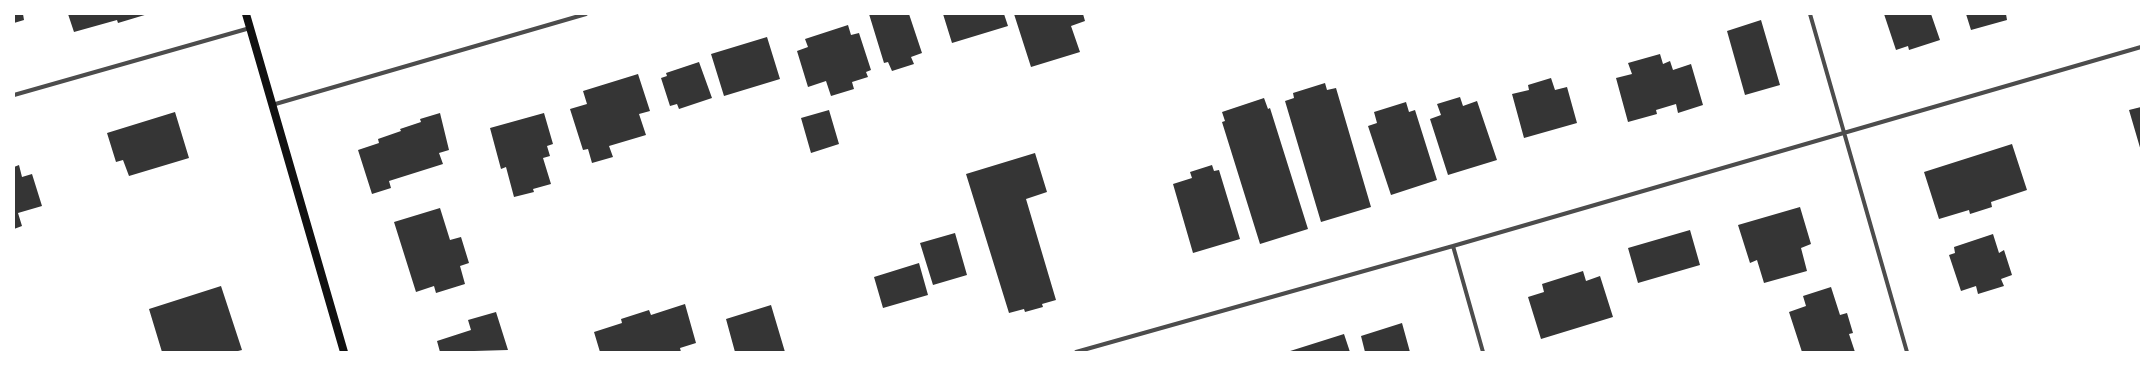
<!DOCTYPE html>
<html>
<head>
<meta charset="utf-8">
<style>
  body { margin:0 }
  #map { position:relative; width:2155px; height:366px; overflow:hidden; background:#fff; font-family:Cabin,sans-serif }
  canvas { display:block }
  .frame { position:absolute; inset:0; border:15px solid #fff; pointer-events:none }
</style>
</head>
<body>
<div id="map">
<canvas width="2155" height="366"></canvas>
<div class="frame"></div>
</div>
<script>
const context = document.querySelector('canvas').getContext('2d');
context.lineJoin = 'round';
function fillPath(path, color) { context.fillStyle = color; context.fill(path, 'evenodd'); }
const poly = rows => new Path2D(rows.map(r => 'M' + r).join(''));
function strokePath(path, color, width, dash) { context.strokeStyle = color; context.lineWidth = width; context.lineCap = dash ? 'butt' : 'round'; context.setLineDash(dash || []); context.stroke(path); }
fillPath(poly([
  [14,14,23,14,24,20,14,23],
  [68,14,148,14,118,23,117,20,74,32],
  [869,14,909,14,922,53,911,57,914,64,892,71,888,62,884,63],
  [943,14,1004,14,1008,26,952,43],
  [1014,14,1083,14,1085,21,1071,26,1080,52,1031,67],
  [1884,14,1931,14,1940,40,1909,50,1908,46,1896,50],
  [1966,14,2006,14,2007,20,1971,30],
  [1761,20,1780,85,1745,95,1727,31],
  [848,25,851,35,859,33,871,70,866,72,868,77,852,82,854,89,831,96,826,81,808,87,797,51,808,47,805,39],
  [767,37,780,79,724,96,711,54],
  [1660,54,1663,64,1670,61,1673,70,1691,64,1703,105,1678,113,1676,104,1656,110,1657,114,1628,122,1616,78,1632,74,1628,63],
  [699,62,712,98,679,109,677,104,670,106,661,78,667,76,666,73],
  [638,74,650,111,639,114,646,135,609,146,613,157,592,163,588,149,583,150,570,109,587,104,583,91],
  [1551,78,1555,90,1567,87,1577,123,1524,138,1512,94,1529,90,1528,85],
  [1325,83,1327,90,1336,88,1371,207,1321,222,1285,101,1294,98,1293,93],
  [1460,97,1463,106,1477,101,1497,160,1448,175,1430,119,1441,115,1437,104],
  [1264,98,1268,109,1270,108,1308,229,1260,244,1222,122,1225,121,1222,112],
  [1406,102,1409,112,1415,110,1437,180,1391,195,1368,126,1377,123,1374,112],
  [2141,107,2141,151,2129,110],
  [829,110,839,144,811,153,801,118],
  [175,112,189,158,129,176,123,160,116,162,107,133],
  [440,113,449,150,439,153,443,164,389,181,391,188,372,194,358,150,379,143,378,139,401,131,400,129,421,122,420,119],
  [544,113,553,144,547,146,550,156,543,158,551,184,533,189,534,192,514,197,506,167,501,169,490,128],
  [2012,144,2027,190,1991,202,1992,207,1970,214,1969,210,1939,219,1924,172],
  [1035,153,1047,192,1026,199,1056,300,1042,304,1043,307,1025,312,1024,309,1009,313,966,174],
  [19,165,22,177,32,174,42,206,18,213,22,226,14,229,14,167],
  [1212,165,1214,171,1219,170,1240,239,1193,253,1173,184,1192,178,1190,172],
  [1800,207,1811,244,1801,248,1807,271,1764,283,1757,260,1750,263,1738,225],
  [440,208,450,240,461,237,469,263,460,266,465,284,436,293,434,286,416,292,394,222],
  [1690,230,1700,265,1638,283,1628,248],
  [955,233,967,275,933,285,920,243],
  [1993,234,1999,253,2004,250,2012,275,2001,279,2004,286,1978,294,1976,286,1961,291,1949,255,1955,253,1954,247],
  [919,263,928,295,883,308,874,277],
  [1583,271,1586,281,1600,276,1613,317,1541,339,1528,297,1544,292,1542,284],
  [221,286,242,350,234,352,162,352,149,309],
  [1831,287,1840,315,1847,313,1853,333,1849,334,1855,352,1802,352,1789,312,1806,306,1803,296],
  [685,304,696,343,680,348,681,352,600,352,594,332,622,323,621,319,649,310,651,315],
  [771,305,785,352,735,352,726,319],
  [496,312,508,350,440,352,437,341,471,330,468,320],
  [1402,323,1410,352,1365,352,1361,336],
  [1344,334,1350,352,1287,352]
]), '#353535');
strokePath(poly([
  [1810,14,1907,352],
  [14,95,250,28],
  [272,105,586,14],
  [1453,246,1483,352],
  [1076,352,1453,246,2141,47]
]), '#4c4c4c', 4);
strokePath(poly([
  [246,14,344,352]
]), '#111', 8);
</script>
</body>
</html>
